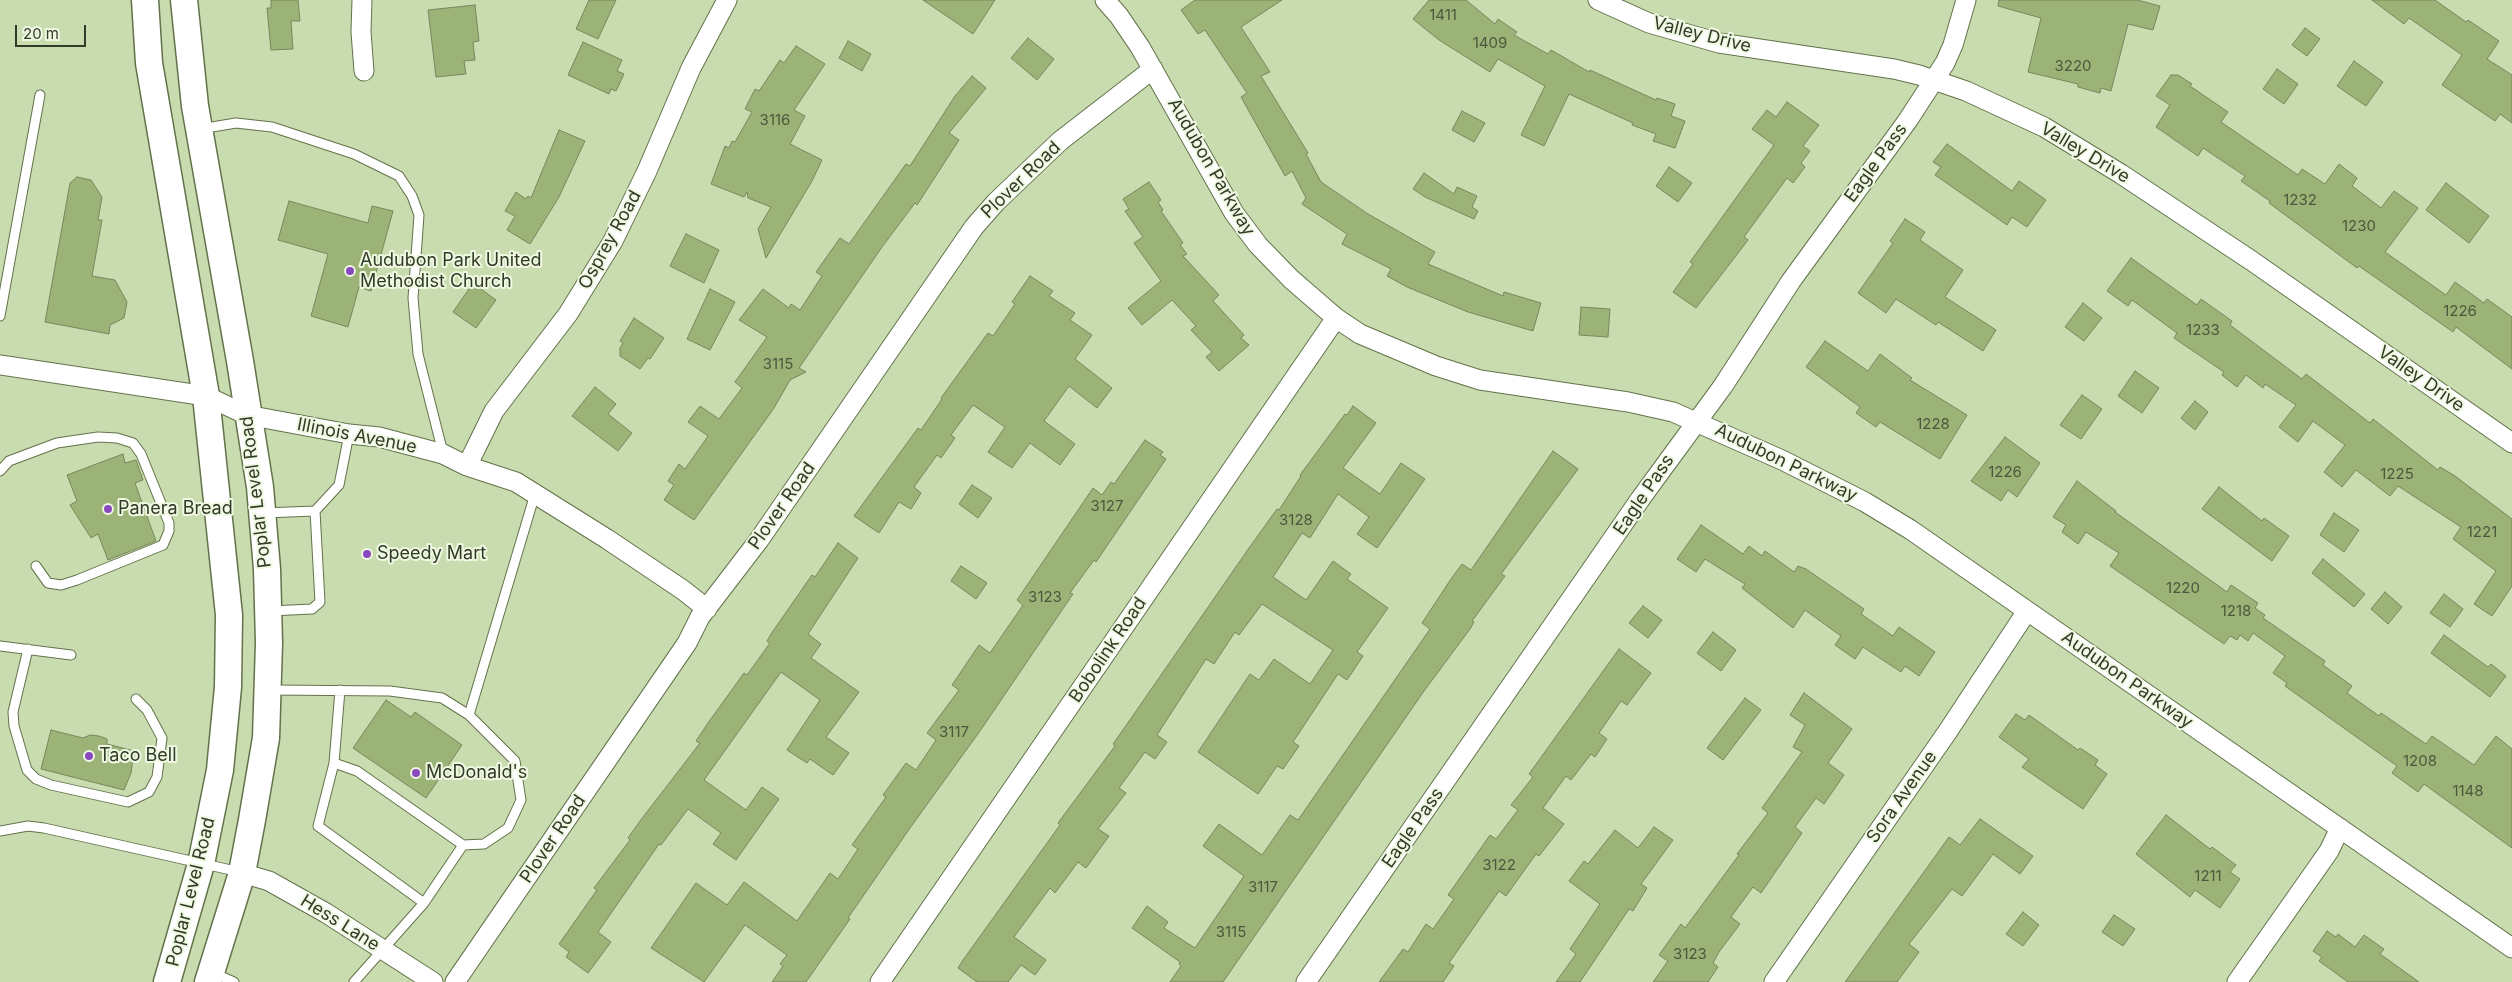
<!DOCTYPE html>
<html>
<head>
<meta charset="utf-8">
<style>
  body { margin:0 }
  #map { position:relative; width:2512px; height:982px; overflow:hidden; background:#c9dcaf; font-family:Inter,sans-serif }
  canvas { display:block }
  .scale { position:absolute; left:15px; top:25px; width:71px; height:22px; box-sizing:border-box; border:2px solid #323a28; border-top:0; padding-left:6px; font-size:15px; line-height:18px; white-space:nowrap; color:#323a28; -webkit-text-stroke:4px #eff9e2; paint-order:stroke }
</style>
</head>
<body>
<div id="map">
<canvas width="2512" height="982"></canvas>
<div class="scale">20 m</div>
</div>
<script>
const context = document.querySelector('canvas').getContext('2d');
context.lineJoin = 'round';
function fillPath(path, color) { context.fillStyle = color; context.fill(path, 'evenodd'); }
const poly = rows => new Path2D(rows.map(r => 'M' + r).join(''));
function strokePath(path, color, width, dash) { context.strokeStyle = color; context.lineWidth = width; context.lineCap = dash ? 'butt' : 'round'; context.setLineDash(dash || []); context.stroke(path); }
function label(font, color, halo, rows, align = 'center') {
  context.font = font + ' Inter,sans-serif'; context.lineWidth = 4; context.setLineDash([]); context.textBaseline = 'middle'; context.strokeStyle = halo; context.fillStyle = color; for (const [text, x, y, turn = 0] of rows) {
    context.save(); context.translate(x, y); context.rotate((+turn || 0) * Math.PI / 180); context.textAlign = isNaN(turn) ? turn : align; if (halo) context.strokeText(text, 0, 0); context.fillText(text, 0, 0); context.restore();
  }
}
const building = poly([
  [271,0,298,0,300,21,291,21,293,49,271,50,267,8,271,8,271,0],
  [589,0,616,0,598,39,576,29,589,0],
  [923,0,995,0,973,34,923,0],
  [1195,0,1282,0,1241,27,1270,72,1261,76,1308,153,1306,154,1321,182,1368,214,1435,252,1428,264,1503,296,1504,292,1541,303,1533,331,1468,312,1407,287,1387,276,1391,269,1342,244,1347,234,1302,204,1306,198,1292,171,1285,176,1241,97,1247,93,1205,30,1198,34,1181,10,1195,0],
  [1429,0,1466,0,1495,24,1498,19,1517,32,1514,35,1548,54,1551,50,1589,72,1590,70,1656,100,1657,98,1675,104,1671,116,1685,121,1675,148,1653,141,1656,134,1632,125,1633,123,1569,94,1544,146,1521,135,1545,86,1498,59,1490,72,1439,40,1413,19,1429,0],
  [1999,0,2137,0,2160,6,2153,30,2128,24,2111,91,2101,88,2100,93,2078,87,2078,84,2028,72,2041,18,1998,6,1999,0],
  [2372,0,2435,0,2466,22,2468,20,2499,41,2487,59,2512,75,2512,123,2500,114,2495,121,2442,85,2462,55,2409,18,2404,24,2372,0],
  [475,5,479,41,473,42,475,60,464,61,466,74,436,77,428,10,475,5],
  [2305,28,2320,39,2307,56,2292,45,2305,28],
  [1028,38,1054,59,1037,80,1011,58,1028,38],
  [848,41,871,54,862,71,839,58,848,41],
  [583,42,622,60,617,71,624,74,616,91,611,89,609,94,568,75,583,42],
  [796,46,825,64,794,110,805,116,790,144,822,160,812,181,766,258,758,229,771,207,748,198,747,192,744,197,711,184,725,146,729,148,732,141,735,142,752,112,745,109,755,89,759,91,780,60,784,63,796,46],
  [2354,61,2383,82,2366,106,2337,86,2354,61],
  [2277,69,2298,84,2284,104,2263,89,2277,69],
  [2171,75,2178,75,2192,84,2190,86,2228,112,2221,122,2298,175,2302,169,2325,184,2339,164,2357,178,2352,186,2381,208,2394,191,2418,208,2385,252,2446,295,2455,282,2484,303,2487,299,2512,317,2512,369,2456,327,2453,332,2359,266,2357,268,2269,203,2270,201,2241,181,2245,176,2203,148,2198,156,2156,127,2170,105,2156,96,2171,75],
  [972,76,986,88,949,133,959,140,917,205,915,203,882,247,799,368,806,372,790,380,774,408,694,520,664,500,674,485,668,481,679,464,685,469,708,436,688,422,700,406,719,419,742,388,735,382,767,337,739,320,763,289,789,308,791,304,800,310,822,276,816,272,840,238,849,244,906,164,910,166,955,96,972,76],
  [1787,102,1819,125,1803,146,1810,151,1801,163,1805,167,1793,183,1787,178,1744,237,1748,240,1696,308,1673,292,1693,264,1690,262,1774,145,1752,129,1767,110,1776,117,1787,102],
  [1462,111,1485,123,1474,142,1452,130,1462,111],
  [559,130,585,141,559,197,530,244,507,230,515,216,505,211,516,192,526,199,528,196,531,198,559,130],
  [1947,144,2012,191,2019,181,2046,200,2027,227,2012,217,2007,225,1935,175,1941,167,1933,162,1947,144],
  [1669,167,1692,183,1678,202,1656,186,1669,167],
  [1424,173,1454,194,1457,187,1477,196,1472,207,1478,211,1474,219,1425,197,1413,189,1424,173],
  [77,177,91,180,102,197,98,220,102,220,92,276,115,280,127,302,124,318,110,325,109,334,45,322,70,183,77,177],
  [1149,182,1161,200,1158,202,1163,210,1161,211,1183,243,1180,245,1187,254,1183,256,1219,295,1213,301,1244,335,1241,338,1249,345,1219,371,1206,357,1212,352,1191,330,1196,326,1172,300,1142,325,1128,308,1161,281,1134,243,1143,237,1125,211,1129,209,1123,199,1149,182],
  [2446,183,2489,216,2469,243,2426,210,2446,183],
  [289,201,368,223,372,206,393,211,371,291,359,287,348,327,311,316,328,254,278,240,289,201],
  [1905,219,1925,232,1920,240,1963,270,1945,297,1996,330,1983,351,1938,322,1936,325,1896,299,1886,313,1858,293,1893,243,1890,241,1905,219],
  [686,234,719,250,704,283,670,266,686,234],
  [2131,258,2197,305,2201,299,2232,321,2230,325,2302,379,2306,374,2370,423,2373,419,2438,470,2440,467,2455,476,2512,519,2512,586,2492,616,2474,604,2496,571,2453,539,2461,527,2398,486,2390,496,2356,470,2342,487,2324,472,2345,445,2313,421,2298,442,2279,427,2296,405,2265,384,2263,388,2246,375,2237,387,2222,375,2224,372,2174,338,2177,333,2132,300,2128,306,2107,291,2131,258],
  [1030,276,1053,291,1049,296,1075,313,1070,320,1092,335,1075,359,1112,388,1097,408,1069,386,1044,421,1075,444,1060,465,1030,443,1012,468,988,452,1005,427,973,405,951,435,955,438,941,458,937,455,914,487,921,493,911,509,899,502,879,533,854,516,918,428,921,430,942,399,941,398,988,333,993,336,1015,304,1012,302,1030,276],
  [473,283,496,300,476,328,453,312,473,283],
  [710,289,735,302,710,350,687,339,710,289],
  [2083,303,2102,318,2084,341,2065,327,2083,303],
  [1581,307,1610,309,1608,337,1579,335,1581,307],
  [634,318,664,338,650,359,648,358,640,369,620,356,620,348,623,343,620,341,634,318],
  [1825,341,1868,371,1880,354,1912,378,1910,380,1967,415,1940,459,1880,422,1876,427,1856,413,1860,407,1806,367,1825,341],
  [2135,371,2159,388,2142,413,2118,396,2135,371],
  [595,387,616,404,608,414,632,433,618,451,572,416,595,387],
  [2082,395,2102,409,2081,439,2060,425,2082,395],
  [2195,401,2208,412,2195,430,2181,418,2195,401],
  [1353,406,1376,423,1343,468,1380,494,1401,463,1425,479,1377,548,1357,534,1369,517,1338,494,1310,538,1302,533,1273,577,1306,600,1333,561,1351,574,1347,579,1388,608,1357,652,1363,656,1347,680,1338,674,1293,742,1299,746,1283,769,1277,766,1258,794,1198,752,1250,674,1259,680,1274,659,1310,684,1333,650,1262,604,1239,635,1235,632,1214,664,1206,659,1157,735,1167,742,1155,759,1145,752,1119,788,1126,793,1098,829,1109,836,1086,868,1078,862,1055,893,1050,888,1014,937,1046,960,1035,975,1021,965,1008,982,977,982,958,968,963,960,1060,825,1058,823,1115,746,1113,744,1125,727,1249,548,1277,509,1279,510,1301,476,1300,475,1345,414,1347,415,1353,406],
  [2005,437,2040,463,2017,497,2008,490,2001,501,1971,481,2005,437],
  [1145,440,1163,452,1160,455,1166,459,1096,562,1094,560,1070,593,1073,594,980,731,910,828,848,918,850,919,806,982,772,982,783,966,780,964,787,955,745,925,704,982,651,948,696,883,727,905,744,882,797,921,830,873,838,879,858,849,852,845,886,797,883,795,906,763,916,770,936,740,927,733,959,690,952,685,979,645,990,653,1023,605,1017,600,1093,488,1102,495,1111,482,1114,484,1145,440],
  [1553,451,1578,469,1501,574,1505,576,1472,621,1474,622,1470,629,1424,691,1223,982,1170,982,1181,966,1179,964,1180,962,1132,928,1147,906,1168,922,1164,928,1195,948,1244,876,1203,846,1219,824,1262,855,1290,815,1298,820,1430,629,1422,623,1451,579,1462,564,1471,570,1553,451],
  [123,454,125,463,136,460,143,480,135,483,156,541,108,560,98,534,91,538,70,505,77,501,67,475,123,454],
  [2077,481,2116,511,2115,512,2227,592,2231,585,2258,603,2255,608,2265,615,2263,618,2325,661,2323,665,2352,686,2347,693,2379,716,2381,713,2426,744,2432,736,2474,765,2496,736,2512,749,2512,848,2424,784,2418,792,2392,773,2397,766,2285,686,2287,683,2273,673,2285,656,2253,633,2248,641,2240,635,2237,640,2230,636,2224,644,2110,566,2119,553,2086,532,2078,544,2062,532,2066,525,2053,517,2077,481],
  [972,485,992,498,978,518,959,504,972,485],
  [2219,487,2262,521,2264,518,2289,536,2272,561,2202,509,2219,487],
  [2334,513,2359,530,2344,552,2320,535,2334,513],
  [1701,525,1743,554,1749,546,1762,556,1765,551,1794,572,1798,566,1806,569,1864,609,1861,614,1893,636,1899,627,1935,652,1919,676,1905,666,1901,672,1863,647,1855,659,1835,645,1841,636,1805,610,1793,628,1742,588,1745,584,1705,559,1696,572,1677,559,1701,525],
  [838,543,858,558,808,634,821,644,811,658,859,692,826,737,849,753,833,775,810,759,807,763,787,750,820,700,781,672,704,780,746,810,762,787,779,799,736,860,713,844,721,833,688,809,661,845,659,844,598,932,611,942,588,973,566,957,569,952,559,944,597,890,594,888,630,840,628,838,640,821,700,743,696,741,708,723,744,673,747,675,770,643,767,641,771,634,812,575,815,577,838,543],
  [2323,559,2365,594,2354,607,2312,573,2323,559],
  [961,566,987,583,976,599,951,581,961,566],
  [2385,592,2402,607,2388,624,2371,609,2385,592],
  [2444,594,2463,609,2450,627,2430,613,2444,594],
  [1643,606,1662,620,1648,638,1629,623,1643,606],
  [1713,632,1736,650,1721,671,1697,653,1713,632],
  [2444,635,2488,667,2491,664,2506,676,2490,697,2431,653,2444,635],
  [1619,649,1651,673,1627,705,1621,701,1599,733,1607,739,1595,757,1591,754,1571,780,1566,776,1543,808,1564,824,1539,856,1536,854,1506,896,1499,891,1449,963,1454,966,1443,982,1379,982,1403,949,1408,952,1426,924,1433,929,1454,899,1448,895,1490,835,1496,839,1518,810,1511,805,1533,777,1529,774,1619,649],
  [1804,693,1852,729,1828,763,1844,775,1824,804,1816,798,1795,827,1802,833,1761,893,1753,887,1731,917,1740,924,1719,952,1713,963,1718,967,1708,982,1653,982,1668,961,1659,955,1681,924,1685,928,1739,855,1737,854,1768,813,1762,808,1802,752,1793,747,1805,725,1790,715,1804,693],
  [1745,698,1761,710,1723,760,1707,748,1745,698],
  [386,700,411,717,415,712,462,745,426,798,353,748,386,700],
  [2016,714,2025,720,2029,715,2078,750,2080,748,2098,760,2095,765,2107,774,2083,809,2022,767,2029,759,1999,737,2016,714],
  [51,730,83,738,90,735,99,736,107,739,107,744,134,751,131,773,124,790,41,769,51,730],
  [2166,815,2210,849,2212,847,2236,865,2230,872,2240,879,2220,908,2195,890,2190,897,2136,854,2166,815],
  [1980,819,2033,856,2020,874,1993,854,1962,896,1952,889,1909,944,1919,952,1897,982,1845,982,1949,837,1960,845,1980,819],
  [1654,827,1673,840,1641,884,1647,888,1633,911,1629,909,1580,982,1556,982,1576,954,1570,949,1600,904,1569,881,1584,861,1588,864,1615,830,1638,848,1654,827],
  [2023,912,2039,925,2023,946,2006,934,2023,912],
  [2114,915,2135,929,2123,946,2102,932,2114,915],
  [2327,931,2336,937,2338,934,2355,947,2364,935,2384,949,2380,954,2419,982,2348,982,2319,961,2322,957,2313,951,2327,931]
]);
fillPath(building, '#9bb377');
strokePath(building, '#76875d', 1);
const service = poly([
  [200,129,236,123,272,127,354,154,399,176,412,196,419,215,413,298,418,354,443,453],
  [0,316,40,95],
  [0,471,9,461,57,443,98,437,117,438,133,443,141,454,169,523,169,531,163,545,77,580,61,585,48,583,36,566],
  [315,511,339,485,349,434],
  [264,513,315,511,320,602,312,609,270,611],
  [0,646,71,655],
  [28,649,13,712,14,726,27,770,36,779,51,785,128,802,149,792,157,777,162,738,147,710,136,699],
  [270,690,390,691,442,698,469,715,515,761,521,800,508,828,484,844,463,845,357,771,334,763],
  [340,690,334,763,318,826,424,903],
  [469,715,535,494],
  [0,831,28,826,44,828,240,872],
  [214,973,234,982],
  [354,982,424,903,463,845]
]);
const minor = poly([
  [362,0,361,32,364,71],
  [1105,0,1119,16,1140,47,1234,213,1258,245,1291,279,1336,318,1360,334,1436,366,1480,380,1628,402,1673,412,1782,460,1865,502,1911,530,2512,948],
  [1598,0,1649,23,1719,43,1894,69,1919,75,1966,91,2044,127,2121,174,2252,261,2512,443],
  [0,365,206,396,247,415,349,434,379,437,443,454,467,466,516,482,607,539,683,590,707,609],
  [467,466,494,411,568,314,613,241,647,171,691,68,727,0],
  [242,873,269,881,326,913,433,982],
  [455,982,687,643,700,617,759,540,974,227,996,202,1060,141,1153,69],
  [880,982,1336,318],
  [1306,982,1641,498,1723,386,1791,281,1908,120,1945,63,1953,45,1966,0],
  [1774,982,1948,731,2027,611],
  [2237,982,2329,851,2340,828]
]);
const secondary = poly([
  [145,0,149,63,206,396,229,615,228,687,220,770,201,864,167,982],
  [184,0,195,106,240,361,260,487,267,569,269,643,266,738,252,820,242,873,208,982]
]);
strokePath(service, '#62734a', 11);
strokePath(minor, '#62734a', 21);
strokePath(secondary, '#62734a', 29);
strokePath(service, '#fff', 9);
strokePath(minor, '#fff', 19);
strokePath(secondary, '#fff', 26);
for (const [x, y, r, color] of [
  [350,271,5,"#8949be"],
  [108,509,5,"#8949be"],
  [367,554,5,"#8949be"],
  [89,756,5,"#8949be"],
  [416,773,5,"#8949be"]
]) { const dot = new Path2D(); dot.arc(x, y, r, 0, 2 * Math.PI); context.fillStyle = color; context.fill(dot); strokePath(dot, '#eff9e2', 2); }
label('15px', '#4c583c', null, [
  ["1411",1443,15],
  ["1409",1490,43],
  ["3220",2073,66],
  ["3116",775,120],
  ["1232",2300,200],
  ["1230",2359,226],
  ["1226",2460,311],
  ["1233",2203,330],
  ["3115",778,364],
  ["1228",1933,424],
  ["1226",2005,472],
  ["1225",2397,474],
  ["3127",1107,506],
  ["3128",1296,520],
  ["1221",2482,532],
  ["1220",2183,588],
  ["3123",1045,597],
  ["1218",2236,611],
  ["3117",954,732],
  ["1208",2420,761],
  ["1148",2468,791],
  ["3122",1499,865],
  ["1211",2208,876],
  ["3117",1263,887],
  ["3115",1231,932],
  ["3123",1690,954]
]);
label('18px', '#323a28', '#eff9e2', [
  ["Valley Drive",1702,35,14],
  ["Valley Drive",2085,153,31],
  ["Eagle Pass",1876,163,-54],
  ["Audubon Parkway",1211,167,60],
  ["Plover Road",1021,180,-44],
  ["Osprey Road",610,240,-61],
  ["Valley Drive",2421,379,35],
  ["Illinois Avenue",357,436,11],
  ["Audubon Parkway",1786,463,26],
  ["Poplar Level Road",256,492,-97],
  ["Eagle Pass",1644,495,-56],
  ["Plover Road",782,506,-55],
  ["Bobolink Road",1108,650,-56],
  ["Audubon Parkway",2127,680,35],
  ["Sora Avenue",1902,797,-55],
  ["Eagle Pass",1413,828,-55],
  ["Plover Road",553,839,-56],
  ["Poplar Level Road",191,892,-76],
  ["Hess Lane",340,923,32]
]);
label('18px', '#323a28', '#eff9e2', [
  ["Audubon Park United",360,261],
  ["Methodist Church",360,282],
  ["Panera Bread",118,509],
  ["Speedy Mart",377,554],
  ["Taco Bell",99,756],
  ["McDonald's",426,773]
], 'left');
</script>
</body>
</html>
